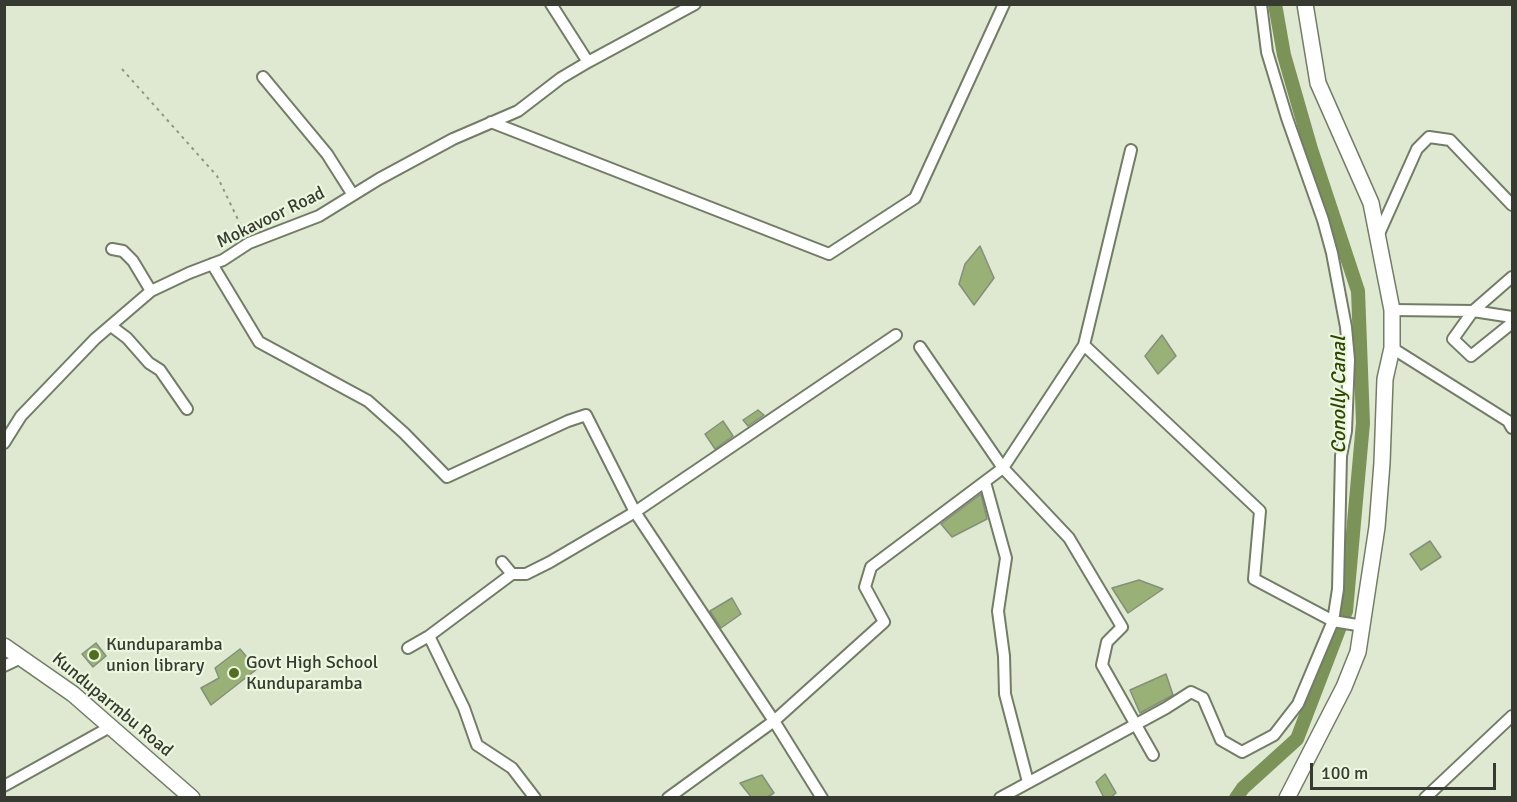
<!DOCTYPE html>
<html>
<head>
<meta charset="utf-8">
<style>
  body { margin:0 }
  #map { position:relative; width:1517px; height:802px; overflow:hidden; background:#dfe9d2; font-family:Signika,sans-serif }
  canvas { display:block }
  .frame { position:absolute; inset:0; border:6px solid #363a30; pointer-events:none }
  .scale { position:absolute; left:1310px; top:763px; width:186px; height:27px; box-sizing:border-box; border:3px solid #363a30; border-top:0; padding-left:8px; font-size:18px; line-height:21px; white-space:nowrap; color:#363a30; -webkit-text-stroke:4px #ecf7df; paint-order:stroke }
</style>
</head>
<body>
<div id="map">
<canvas width="1517" height="802"></canvas>
<div class="frame"></div>
<div class="scale">100 m</div>
</div>
<script>
const context = document.querySelector('canvas').getContext('2d');
context.lineJoin = 'round';
const poly = rows => new Path2D(rows.map(r => 'M' + r).join(''));
function strokePath(path, color, width, dash) { context.strokeStyle = color; context.lineWidth = width; context.lineCap = dash ? 'butt' : 'round'; context.setLineDash(dash || []); context.stroke(path); }
function fillPath(path, color) { context.fillStyle = color; context.fill(path, 'evenodd'); }
function label(font, color, halo, rows, align = 'center') {
  context.font = font + ' Signika,sans-serif'; context.lineWidth = 4.5; context.setLineDash([]); context.textBaseline = 'middle'; context.strokeStyle = halo; context.fillStyle = color; for (const [text, x, y, turn = 0] of rows) {
    context.save(); context.translate(x, y); context.rotate((+turn || 0) * Math.PI / 180); context.textAlign = isNaN(turn) ? turn : align; if (halo) context.strokeText(text, 0, 0); context.fillText(text, 0, 0); context.restore();
  }
}
strokePath(poly([
  [1236,798,1243,788,1297,739,1346,611,1363,423,1358,291,1311,149,1284,55,1275,4]
]), '#7b9259', 14);
const building = poly([
  [980,246,994,278,974,305,959,284,965,264,980,246],
  [1162,335,1176,356,1158,374,1145,356,1162,335],
  [758,410,764,415,748,426,743,420,758,410],
  [723,421,733,436,715,449,705,434,723,421],
  [981,494,987,519,952,537,941,524,981,494],
  [1430,541,1441,557,1421,570,1410,554,1430,541],
  [1139,580,1163,589,1128,613,1112,588,1139,580],
  [732,598,741,614,721,628,710,611,732,598],
  [96,643,106,656,93,667,82,654,96,643],
  [240,649,257,669,211,705,201,688,219,678,215,668,240,649],
  [1166,674,1173,695,1140,713,1130,690,1166,674],
  [1105,774,1116,793,1110,798,1104,798,1096,782,1105,774],
  [762,775,774,793,766,798,752,798,740,783,762,775]
]);
fillPath(building, '#99b177');
strokePath(building, '#858f79', 1.5);
const street = poly([
  [588,62,695,4],
  [263,77,327,154,353,195],
  [491,122,829,254,915,198,1004,4],
  [1131,150,1084,345,1260,511,1254,579,1333,621,1363,626],
  [1378,236,1417,149,1429,137,1450,140,1512,205],
  [112,249,123,251,133,261,151,291],
  [212,264,259,342,368,401,404,433,447,477,568,421,586,415,635,512,774,721,822,798],
  [1512,277,1473,311,1453,339,1471,356,1512,323],
  [1392,310,1473,311,1512,317],
  [111,326,127,338,149,363,160,370,187,409],
  [920,347,1003,468,1069,538,1122,627,1107,642,1102,665,1153,755],
  [1392,348,1508,421,1512,428],
  [4,443,21,416,95,339,151,291,189,273,223,260,249,243,319,216,379,179,453,139,518,111,561,78,588,62,551,4],
  [985,482,1006,558,998,611,1004,656,1005,694,1028,782],
  [502,562,512,574,526,574,550,562,635,512,896,335],
  [429,636,464,708,477,745,512,768,535,798],
  [408,648,429,636,512,574],
  [4,666,21,658],
  [4,786,110,727],
  [668,798,774,721,884,622,865,587,871,567,1003,468,1084,345],
  [1000,798,1166,708,1191,692,1203,698,1221,740,1242,752,1274,735,1298,704,1333,621,1338,589,1341,456,1346,431,1349,360,1346,327,1332,253,1323,220,1287,118,1267,52,1261,4],
  [1425,798,1512,716]
]);
const secondary = poly([
  [4,646,73,694,192,798],
  [1287,798,1344,687,1358,652,1377,527,1382,463,1385,379,1392,348,1392,310,1371,203,1318,83,1305,4]
]);
strokePath(street, '#727c66', 14);
strokePath(secondary, '#727c66', 18);
strokePath(poly([
  [122,69,217,176,244,232]
]), '#8e9685', 2, [3, 4.5]);
strokePath(street, '#fff', 10);
strokePath(secondary, '#fff', 15);
for (const [x, y, r, color] of [
  [94,655,6,"#526d1f"],
  [234,673,6,"#526d1f"]
]) { const dot = new Path2D(); dot.arc(x, y, r, 0, 2 * Math.PI); context.fillStyle = color; context.fill(dot); strokePath(dot, '#ecf7df', 2); }
label('18px', '#363a30', '#ecf7df', [
  ["Mokavoor Road",271,218,-26],
  ["Kunduparmbu Road",112,705,40]
]);
label('18px', '#363a30', '#ecf7df', [
  ["Kunduparamba",106,645],
  ["union library",106,666],
  ["Govt High School",246,663],
  ["Kunduparamba",246,684]
], 'left');
label('italic 20px', '#314502', '#ecf7df', [
  ["Conolly Canal",1340,395,-90]
]);
</script>
</body>
</html>
